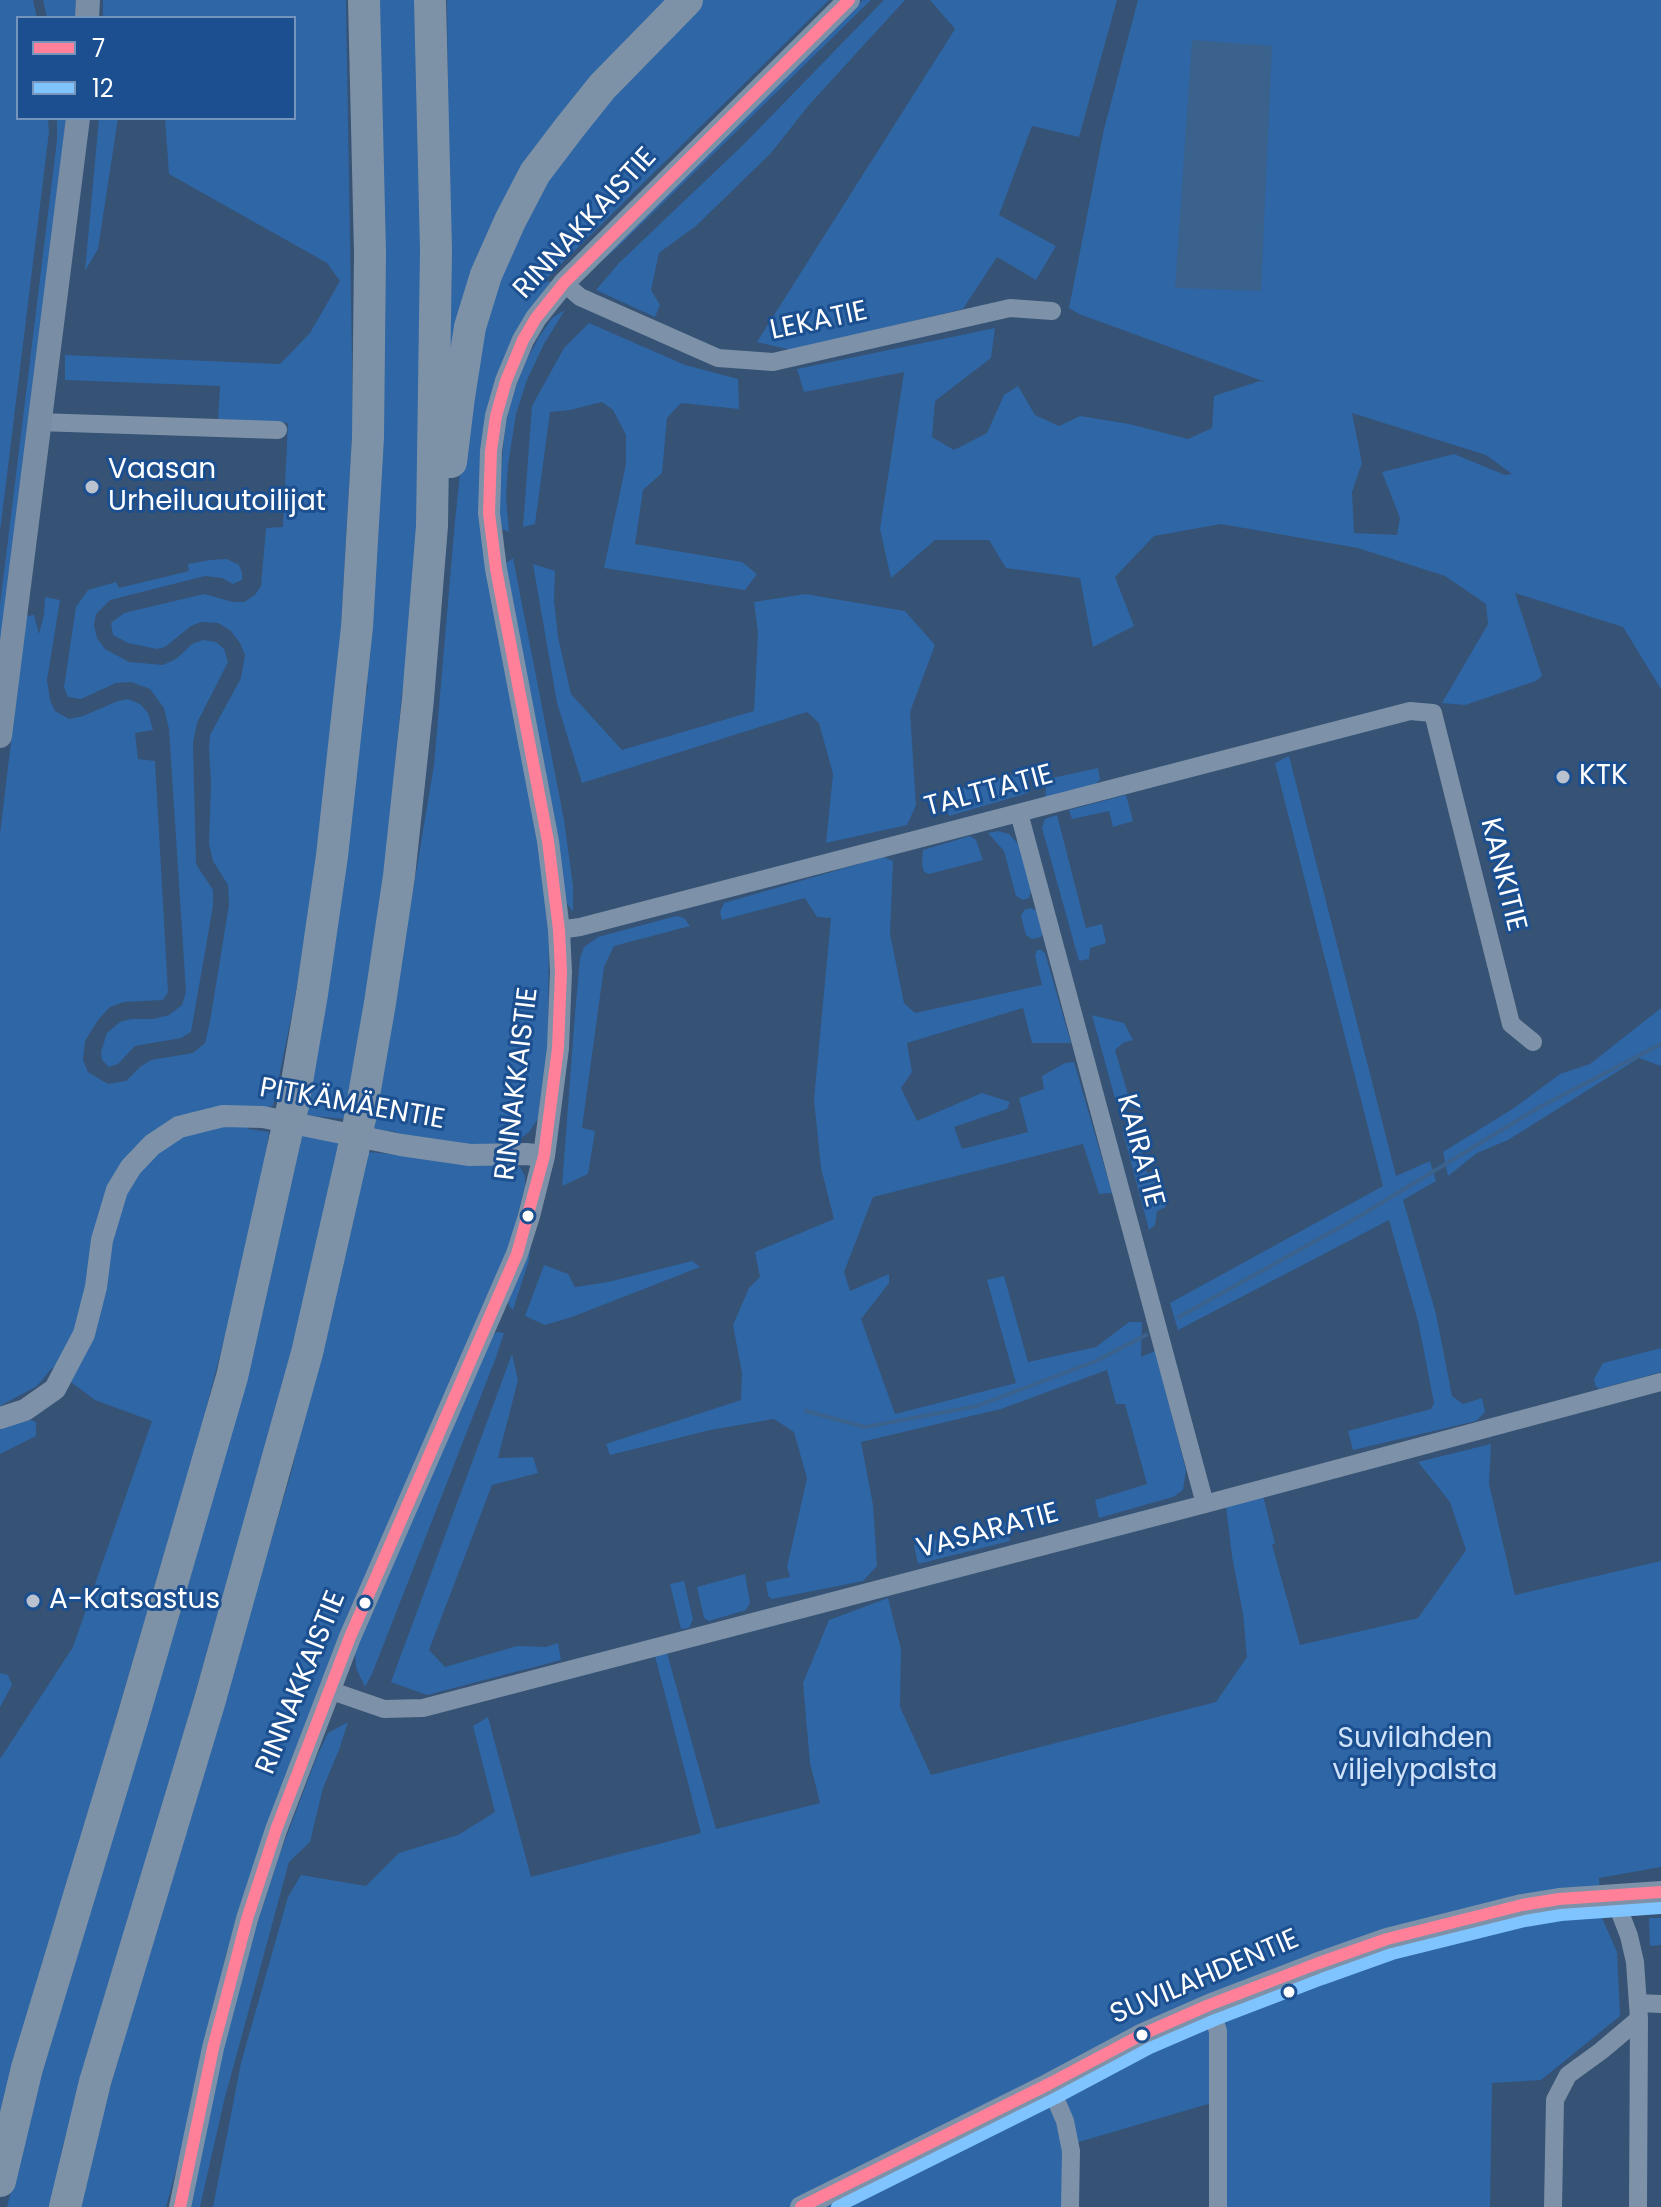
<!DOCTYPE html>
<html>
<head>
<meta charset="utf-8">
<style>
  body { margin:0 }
  #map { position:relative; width:1661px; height:2207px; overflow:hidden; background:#365274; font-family:Poppins,sans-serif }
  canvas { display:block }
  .legend { position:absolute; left:16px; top:16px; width:280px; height:104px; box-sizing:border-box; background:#1b4f8f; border:2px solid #7695bc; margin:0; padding:10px 14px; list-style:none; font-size:24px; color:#fff }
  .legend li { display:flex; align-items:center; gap:16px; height:40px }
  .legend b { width:40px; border:2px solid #7695bc }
</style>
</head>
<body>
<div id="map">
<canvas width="1661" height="2207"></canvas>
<ul class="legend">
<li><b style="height:10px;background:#ff8098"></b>7</li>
<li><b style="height:10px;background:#80c4ff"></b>12</li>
</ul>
</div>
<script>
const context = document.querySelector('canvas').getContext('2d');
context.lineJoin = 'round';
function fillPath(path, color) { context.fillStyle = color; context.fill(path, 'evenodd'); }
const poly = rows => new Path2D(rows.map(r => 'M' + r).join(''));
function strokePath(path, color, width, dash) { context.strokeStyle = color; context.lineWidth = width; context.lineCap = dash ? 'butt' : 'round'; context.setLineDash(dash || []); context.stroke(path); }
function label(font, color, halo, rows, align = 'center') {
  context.font = font + ' Poppins,sans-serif'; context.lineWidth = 6; context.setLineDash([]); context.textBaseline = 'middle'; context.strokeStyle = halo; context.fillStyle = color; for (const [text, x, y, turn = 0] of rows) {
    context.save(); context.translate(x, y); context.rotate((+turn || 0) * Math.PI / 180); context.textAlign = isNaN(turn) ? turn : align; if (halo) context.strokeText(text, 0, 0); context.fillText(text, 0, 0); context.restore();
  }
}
fillPath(poly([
  [0,0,33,0,37,18,18,18,18,118,48,118,49,132,0,532],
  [43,0,77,0,77,18,47,18],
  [103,0,346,0,353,418,340,643,321,841,293,1009,273,1106,254,1109,248,1129,269,1132,257,1213,200,1432,22,2039,0,2125,0,1759,73,1647,152,1421,95,1400,52,1368,37,1386,0,1406,0,834,26,616,34,615,39,634,44,615,45,597,60,600,47,680,50,700,55,711,69,719,83,716,118,701,128,699,140,704,148,713,153,730,135,733,138,759,155,761,168,992,163,1000,124,1002,110,1007,98,1020,85,1041,83,1060,88,1072,108,1084,126,1081,140,1067,151,1060,193,1053,205,1043,210,1021,229,905,228,885,213,861,209,844,211,783,209,748,210,735,241,678,245,655,240,643,231,631,218,623,201,622,191,626,165,647,157,649,128,643,113,635,111,623,124,613,204,594,233,602,244,602,255,595,261,586,266,528,283,527,288,423,218,419,220,386,65,380,65,355,280,364,310,333,340,281,327,263,169,174,165,118,294,118,294,18,103,18],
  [376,0,420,0,423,463,407,687,402,692,383,900,346,1119,302,1115,362,698,366,694,368,686,365,678],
  [447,0,674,0,559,123,450,366],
  [701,0,829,0,543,282,552,281,480,478,538,834,549,925,548,1046,538,1119,529,1132,517,1141,504,1147,500,1164,520,1167,525,1176,525,1187,504,1266,277,1799,226,1954,190,2118,166,2207,78,2207,148,1947,236,1660,291,1473,368,1152,392,1154,396,1132,373,1129,434,765,455,521,466,417,480,334,520,219,566,150],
  [863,0,871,0,620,245,586,275,599,259],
  [884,0,905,0,809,105,771,153,696,226,659,253,651,290,660,305,655,317,596,290,619,263,745,143],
  [930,0,1117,0,1079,137,1032,126,999,215,1056,246,1036,280,997,257,963,309,791,350,757,342,955,29],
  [1138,0,1661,0,1661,689,1623,627,1515,593,1542,676,1536,681,1465,705,1442,703,1488,624,1486,604,1445,576,1358,548,1221,524,1154,536,1115,577,1134,626,1093,647,1080,578,1006,568,989,540,935,540,891,578,880,529,904,372,804,392,797,369,995,328,991,358,935,401,932,437,954,450,987,433,1004,395,1018,386,1035,415,1059,426,1080,416,1129,424,1188,439,1212,428,1214,396,1260,381,1268,383,1079,314,1069,308,1104,129],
  [1352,413,1486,455,1512,474,1505,475,1454,454,1382,472,1400,518,1397,535,1354,533,1352,492,1362,463],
  [57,118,66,118,0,678,0,605,57,140],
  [99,118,118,118,98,249,85,271],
  [565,310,544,344,527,380,516,414,508,465,506,496,509,532,502,529,499,509,500,482,505,428,513,394,526,361,539,337,552,318],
  [589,323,685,365,738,379,739,409,681,403,667,418,662,473,643,490,635,544,742,562,757,574,745,590,604,568,626,464,626,435,613,410,602,402,570,410,550,412,535,524,523,527,532,406,564,348],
  [513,558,564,820,573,886,573,912,566,902,505,564],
  [227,559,239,565,242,573,242,580,233,584,222,578,205,576,110,600,96,614,94,625,97,638,105,649,129,662,163,665,176,659,192,644,203,640,216,642,224,649,228,662,197,723,193,743,196,864,213,890,213,906,191,1032,181,1038,135,1046,118,1064,109,1067,102,1060,101,1052,107,1033,120,1022,131,1019,153,1019,169,1015,182,1005,186,992,169,729,164,708,150,689,131,682,116,683,81,699,68,697,64,687,76,607,88,590,116,582,119,588,189,571,188,564,210,560],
  [533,564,555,571,554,600,558,637,571,694,622,750,754,711,758,633,754,602,805,594,905,611,935,645,910,712,916,805,907,825,826,843,833,774,819,723,807,712,582,783,557,703],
  [1289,756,1396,1176,1430,1161,1436,1181,1403,1200,1436,1314,1452,1396,1463,1404,1482,1398,1485,1412,1476,1421,1353,1450,1348,1431,1431,1409,1434,1403,1418,1321,1389,1220,1178,1330,1170,1303,1383,1186,1275,763],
  [1020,767,1029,769,1028,793,949,816,942,794,1021,772],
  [1098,768,1100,780,1092,786,1045,798,1047,779],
  [1126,795,1133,821,1113,827,1109,811,1072,819,1069,810],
  [1057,815,1086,928,1102,924,1106,943,1090,948,1089,959,1079,961,1042,828,1045,819],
  [998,831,1009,834,1021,847,1031,891,1029,898,1023,900,1016,896,1004,851,988,833],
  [970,836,976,840,983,860,929,874,924,872,922,865,923,850],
  [883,857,893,861,890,934,904,1003,915,1013,1042,985,1035,956,1037,950,1041,950,1045,953,1071,1043,1032,1043,1023,1008,907,1043,912,1072,901,1088,917,1121,982,1093,1010,1102,1007,1109,954,1127,962,1149,1028,1132,1019,1098,1044,1089,1042,1076,1065,1063,1074,1062,1112,1193,1099,1194,1083,1144,873,1197,844,1272,850,1291,889,1274,889,1283,861,1319,895,1414,1016,1383,987,1280,1004,1276,1028,1362,1096,1347,1129,1322,1142,1322,1141,1357,1155,1351,1186,1470,1183,1490,1173,1497,1099,1518,1095,1500,1147,1484,1125,1404,1116,1404,1107,1370,1001,1409,861,1442,873,1505,877,1566,863,1581,772,1599,768,1596,766,1582,790,1577,787,1567,807,1478,794,1432,774,1419,710,1430,610,1455,606,1444,741,1400,742,1373,733,1325,749,1288,760,1277,755,1252,834,1219,821,1168,814,1099,831,918,817,917,805,898,722,920,720,912,724,903],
  [1031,908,1037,911,1044,931,1041,937,1032,939,1026,935,1021,916,1024,910],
  [676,916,684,918,690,926,614,946,604,967,582,1128,595,1131,588,1174,562,1186,575,1014,580,958,584,947,598,937],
  [1661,1008,1661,1066,1639,1058,1508,1140,1477,1153,1448,1176,1443,1152,1514,1108,1560,1074,1590,1064],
  [1092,1015,1124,1023,1133,1040,1123,1043,1115,1050,1129,1098,1116,1102],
  [1134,1126,1147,1173,1158,1171,1166,1207,1157,1211,1155,1225,1149,1230,1123,1132],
  [300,1135,341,1142,294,1351,115,1971,63,2145,51,2207,7,2207,52,2026],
  [531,1241,529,1260,513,1310,509,1306,508,1297],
  [692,1261,700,1267,572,1317,545,1325,525,1316,544,1265,568,1274,575,1287,608,1282],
  [497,1332,504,1333,495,1360,372,1674,365,1687,356,1668,355,1651,490,1337],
  [1661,1348,1661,1372,1599,1389,1595,1385,1594,1379,1603,1363],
  [512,1354,518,1380,498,1458,533,1457,538,1473,492,1485,429,1650,445,1667,517,1646,546,1647,558,1643,561,1660,427,1695,391,1682],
  [31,1420,36,1422,36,1436,0,1454,0,1428],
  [1491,1444,1489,1484,1515,1595,1661,1561,1661,1867,1599,1878,1602,1918,1617,1952,1620,2016,1541,2080,1492,2083,1490,2207,1225,2207,1225,2099,1062,2147,1062,2207,213,2207,241,2063,288,1897,301,1875,366,1886,399,1853,458,1835,495,1812,473,1726,488,1717,531,1877,701,1833,655,1656,667,1653,716,1829,820,1803,810,1763,803,1683,829,1620,888,1598,901,1649,900,1707,931,1775,1216,1702,1247,1657,1243,1614,1232,1556,1226,1506,1263,1496,1275,1543,1272,1545,1300,1645,1418,1618,1466,1550,1450,1502,1418,1462],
  [1006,1522,1010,1541,918,1564,914,1545],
  [745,1574,750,1603,746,1610,709,1621,704,1618,697,1587],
  [684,1581,693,1619,689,1628,681,1629,670,1584],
  [0,1673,8,1675,12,1685,0,1707],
  [348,1722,339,1750,323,1788,310,1842,289,1862,224,2101,200,2207,188,2207,239,1980,279,1856,317,1756,328,1733],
  [1649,1918,1661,1918,1661,1945,1650,1946]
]), '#2f66a5');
fillPath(poly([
  [1192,40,1272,46,1261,291,1175,288]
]), '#3b618d');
strokePath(poly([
  [1179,1317,1353,1220,1538,1108,1661,1044],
  [806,1411,865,1427,977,1406,1096,1361,1146,1335]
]), '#3b618d', 4);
strokePath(poly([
  [564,283,580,297,718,358,773,362,1010,308,1052,311],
  [38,422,278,430],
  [1019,813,1205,1504],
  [559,930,580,927,1410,711,1433,713,1511,1024,1533,1042],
  [329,1690,384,1709,423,1708,1205,1504,1661,1382],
  [1613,1894,1629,1936,1635,1962,1639,2019,1638,2207],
  [1638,2003,1661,2004],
  [1209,2005,1218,2031,1218,2207],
  [1049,2084,1065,2121,1071,2151,1070,2207],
  [1553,2207,1555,2100,1568,2075,1601,2051,1639,2019]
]), '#7d92a8', 18);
strokePath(poly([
  [0,1418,25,1410,55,1389,84,1334,96,1287,102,1240,117,1190,131,1167,152,1145,179,1127,223,1116,263,1117,401,1145,470,1155,526,1154,544,1156],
  [180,2207,213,2048,247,1919,276,1830,350,1637,517,1254,529,1216,544,1156,558,1048,561,972,559,930,548,841,496,569,489,513,491,451,496,416,506,381,523,340,536,318,564,283,849,0],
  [801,2207,1049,2084,1143,2034,1209,2005,1316,1964,1387,1939,1522,1905,1559,1899,1661,1892]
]), '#7d92a8', 22);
strokePath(poly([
  [87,18,88,0],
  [0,736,78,118]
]), '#798da4', 24);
strokePath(poly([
  [451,462,459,397,470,327,486,275,510,221,535,173,570,127,602,87,687,0],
  [293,1105,312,994,332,856,357,627,368,437,370,253,364,0],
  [360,1118,380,1003,399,876,418,699,432,526,436,250,430,0],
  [0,2181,27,2068,132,1721,232,1377,285,1139],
  [65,2207,95,2082,210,1700,307,1353,353,1151]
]), '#7e92a7', 32);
strokePath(poly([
  [285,1139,293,1105],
  [353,1151,360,1118]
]), '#7e92a7', 32);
strokePath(poly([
  [180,2207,213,2048,247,1919,276,1830,350,1637,517,1254,544,1156,558,1048,561,972,559,930,548,841,496,569,489,513,491,451,496,416,506,381,523,340,536,318,564,283,849,0],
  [801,2207,1049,2084,1143,2034,1209,2005,1316,1964,1387,1939,1522,1905,1559,1899,1661,1892]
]), '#ff8098', 12);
strokePath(poly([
  [837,2207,1056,2098,1150,2048,1215,2020,1322,1979,1392,1954,1525,1921,1561,1915,1661,1908]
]), '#80c4ff', 12);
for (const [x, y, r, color] of [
  [92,487,8,"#b9c2ce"],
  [1563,777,8,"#b9c2ce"],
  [528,1216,7,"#fff"],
  [33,1601,8,"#b9c2ce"],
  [365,1603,7,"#fff"],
  [1289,1992,7,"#fff"],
  [1142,2035,7,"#fff"]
]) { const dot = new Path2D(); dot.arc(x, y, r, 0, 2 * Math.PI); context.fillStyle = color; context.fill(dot); strokePath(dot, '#1b4f8f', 3); }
label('28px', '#fff', '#1b4f8f', [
  ["RINNAKKAISTIE",586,224,-47],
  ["LEKATIE",819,322,-12],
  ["TALTTATIE",989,792,-15],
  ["KANKITIE",1502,875,76],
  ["RINNAKKAISTIE",518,1084,-83],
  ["PITKÄMÄENTIE",352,1105,10],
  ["KAIRATIE",1139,1151,75],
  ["VASARATIE",988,1532,-15],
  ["RINNAKKAISTIE",302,1683,-68],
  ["SUVILAHDENTIE",1205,1978,-23]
]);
label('28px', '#fff', '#1b4f8f', [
  ["Vaasan",108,471],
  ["Urheiluautoilijat",108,503],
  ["KTK",1579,777],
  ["A-Katsastus",49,1601]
], 'left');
label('28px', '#cfe3fa', '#1b4f8f', [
  ["Suvilahden",1415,1740],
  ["viljelypalsta",1415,1772]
]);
</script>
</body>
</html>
